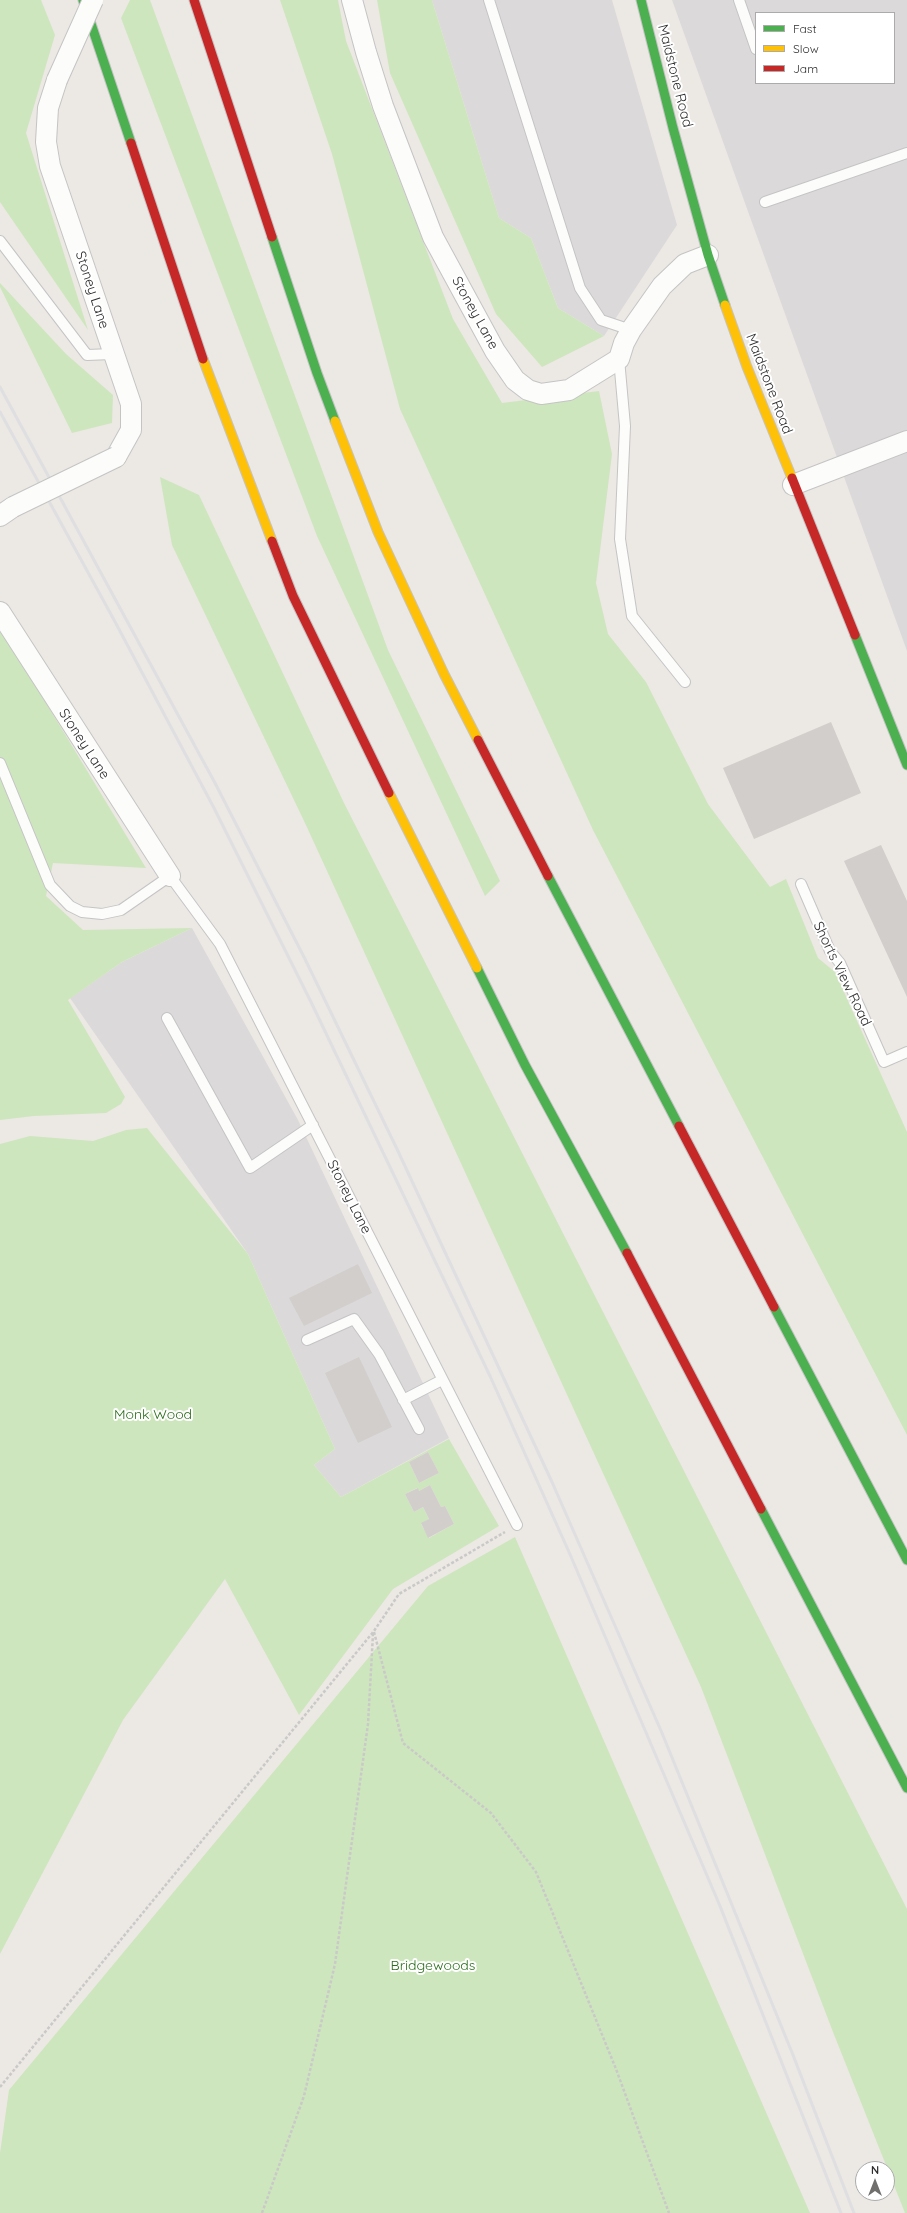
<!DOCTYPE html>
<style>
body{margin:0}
#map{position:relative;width:907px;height:2213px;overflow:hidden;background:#ece8e4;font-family:Quicksand,sans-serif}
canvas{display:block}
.legend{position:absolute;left:755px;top:12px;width:140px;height:72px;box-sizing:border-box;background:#fff;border:1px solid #ababab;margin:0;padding:5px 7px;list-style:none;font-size:12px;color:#2e2e2e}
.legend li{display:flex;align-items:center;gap:8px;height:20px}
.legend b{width:20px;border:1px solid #ababab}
.north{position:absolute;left:855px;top:2161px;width:40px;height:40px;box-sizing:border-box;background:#fff;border:1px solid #ababab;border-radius:50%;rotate:0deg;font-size:11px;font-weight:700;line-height:16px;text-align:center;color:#2e2e2e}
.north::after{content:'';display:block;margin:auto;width:14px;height:18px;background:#706f6e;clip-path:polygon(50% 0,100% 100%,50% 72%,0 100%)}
</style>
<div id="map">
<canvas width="907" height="2213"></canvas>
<ul class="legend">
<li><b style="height:5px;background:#4caf50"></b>Fast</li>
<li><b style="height:5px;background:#ffc107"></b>Slow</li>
<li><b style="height:5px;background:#c62828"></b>Jam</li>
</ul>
<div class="north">N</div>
</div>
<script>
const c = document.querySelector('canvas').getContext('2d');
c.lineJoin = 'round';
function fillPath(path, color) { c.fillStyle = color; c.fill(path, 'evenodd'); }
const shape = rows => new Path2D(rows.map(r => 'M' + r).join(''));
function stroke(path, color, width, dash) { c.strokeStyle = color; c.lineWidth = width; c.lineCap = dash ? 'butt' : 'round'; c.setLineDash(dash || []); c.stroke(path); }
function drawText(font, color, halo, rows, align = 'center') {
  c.font = font + ' Quicksand,sans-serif'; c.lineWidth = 4; c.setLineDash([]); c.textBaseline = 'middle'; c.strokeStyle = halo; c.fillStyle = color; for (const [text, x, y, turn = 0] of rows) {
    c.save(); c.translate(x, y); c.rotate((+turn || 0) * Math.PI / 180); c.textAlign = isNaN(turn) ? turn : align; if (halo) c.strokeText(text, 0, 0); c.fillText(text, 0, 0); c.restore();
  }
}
fillPath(shape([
 [432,0,612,0,677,225,604,336,558,308,531,238,499,218],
 [672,0,907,0,907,651,750,217],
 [756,13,894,13,894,83,756,83],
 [192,928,298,1120,449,1438,341,1497,314,1465,335,1449,248,1254,70,998,122,962]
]), '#dcd9db');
fillPath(shape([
 [0,0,41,0,55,35,26,133,88,330,0,202],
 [130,0,150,0,388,650,500,881,485,896,317,536,121,18],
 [280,0,338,0,346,41,453,319,502,403,599,391,612,454,596,583,608,634,646,682,708,804,770,887,786,879,818,958,835,972,907,1132,907,1435,593,830,400,409,332,154],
 [377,0,432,0,499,218,531,238,558,308,604,336,542,367,496,314,390,73],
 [0,283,66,354,113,395,112,423,72,433,0,287],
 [160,477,199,495,344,803,907,1909,907,2213,905,2213,833,2032,701,1687,305,823,172,545],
 [0,627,146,868,53,863,46,896,83,930,192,928,122,962,68,1000,125,1097,121,1104,106,1113,34,1116,0,1120],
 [147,1128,248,1254,335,1449,314,1465,341,1497,449,1439,499,1526,393,1589,299,1715,225,1579,123,1720,0,1954,0,1144,30,1136,93,1141,126,1130],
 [428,1452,439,1473,419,1483,409,1462],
 [430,1485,441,1507,445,1506,454,1524,429,1538,421,1524,429,1519,423,1507,414,1512,405,1494,417,1488,419,1491],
 [515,1537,810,2213,0,2213,0,2153,9,2090,428,1586]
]), '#cee6be');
fillPath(shape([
 [831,722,861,793,754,839,723,768],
 [881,845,907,901,907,997,844,861],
 [358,1264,372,1293,304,1326,289,1298],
 [359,1357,392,1427,358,1443,325,1373],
 [428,1452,439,1473,419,1483,409,1462],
 [430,1485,441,1507,445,1506,454,1524,428,1538,421,1523,429,1519,423,1507,414,1512,405,1494,418,1488,419,1491]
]), '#d1cecb');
const lane = shape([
 [489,0,580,288,601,320,631,330],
 [739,0,756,49],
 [765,202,907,153],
 [0,241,87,355,112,354],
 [619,359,625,426,620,539,632,616,685,682],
 [0,763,50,885,70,906,82,912,102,914,121,910,170,876,220,944,517,1525],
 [801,884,830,951,840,963,884,1062,907,1052],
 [167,1018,250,1168,313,1125],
 [307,1340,354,1319,379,1354,419,1429],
 [403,1400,442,1380]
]);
const street = shape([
 [352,0,366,52,383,106,433,237,495,351,515,380,528,390,541,394,569,390,619,359,624,343,631,330,662,286,685,264,708,255],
 [57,80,48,108,46,142,50,166,131,404,131,430,116,457],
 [793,485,907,441],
 [0,516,13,507],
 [0,612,170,876]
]);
const fast = shape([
 [83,0,131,143],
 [641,0,673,128,708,255,725,305],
 [272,237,317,373,335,421],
 [855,635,907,765],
 [548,876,679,1126],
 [477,968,525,1065,627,1253],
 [774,1307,907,1560],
 [761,1509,907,1788]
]);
const slow = shape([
 [725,305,747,367,792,478],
 [203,359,272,541],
 [335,421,378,532,444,674,478,740],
 [389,793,477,968]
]);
const jam = shape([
 [194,0,272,237],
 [131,143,203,359],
 [792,478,855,635],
 [272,541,293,596,389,793],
 [478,740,548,876],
 [679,1126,774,1307],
 [627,1253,761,1509]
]);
stroke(lane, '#c5c4c5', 12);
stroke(street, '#c5c4c5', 22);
stroke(fast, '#c5c4c5', 11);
stroke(slow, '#c5c4c5', 11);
stroke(jam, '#c5c4c5', 11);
stroke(shape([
 [374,1632,403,1743,491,1813,536,1872,616,2069,669,2213],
 [0,2087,374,1631,399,1594,505,1532],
 [262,2213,304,2096,335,1964,368,1724,373,1634]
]), '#c9c9c8', 2.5, [3, 2]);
stroke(lane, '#fcfcfb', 10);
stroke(street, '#fcfcfb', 20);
stroke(fast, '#4caf50', 9);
stroke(slow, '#ffc107', 9);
stroke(jam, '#c62828', 9);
stroke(shape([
 [0,387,215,783,305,959,397,1149,552,1482,662,1733,793,2055,854,2213],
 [0,412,113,618,214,808,311,1002,490,1376,569,1552,720,1906,841,2213]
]), '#dfdfe1', 3);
const streetBridge = shape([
 [57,80,93,0],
 [13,507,116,457]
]);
stroke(streetBridge, '#c5c4c5', 22, []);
stroke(streetBridge, '#fcfcfb', 20);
drawText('14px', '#2e2e2e', '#fff', [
 ["Maidstone Road",675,76,76],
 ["Stoney Lane",92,290,72],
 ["Stoney Lane",475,313,61],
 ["Maidstone Road",769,384,69],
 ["Stoney Lane",84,744,57],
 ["Shorts View Road",842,974,64],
 ["Stoney Lane",349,1197,63]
]);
drawText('14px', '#2c6e1b', '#fff', [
 ["Monk Wood",153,1415],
 ["Bridgewoods",433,1966]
]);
</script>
